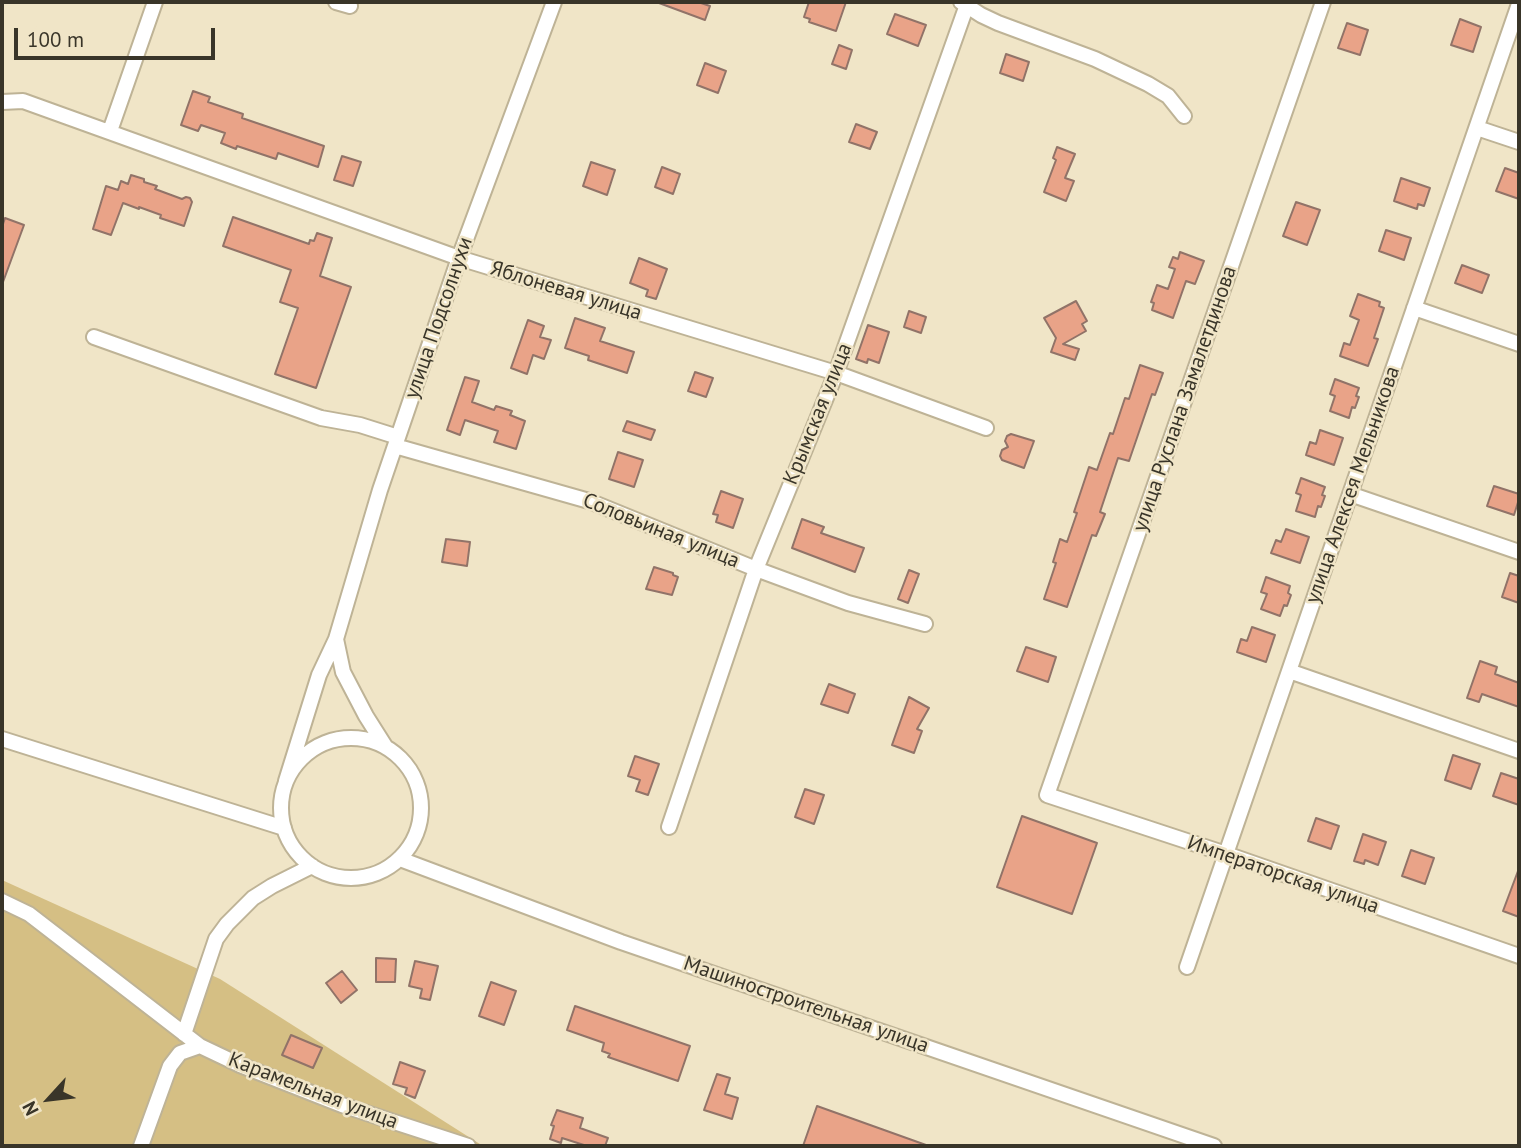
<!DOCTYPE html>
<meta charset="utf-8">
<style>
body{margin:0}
#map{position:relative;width:1521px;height:1148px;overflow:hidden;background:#f0e5c7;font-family:"PT Sans",sans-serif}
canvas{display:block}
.frame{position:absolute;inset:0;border:4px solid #393529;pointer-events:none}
.north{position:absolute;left:14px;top:1064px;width:70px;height:70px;-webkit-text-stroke:5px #f0e5c7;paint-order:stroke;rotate:243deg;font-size:19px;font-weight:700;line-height:28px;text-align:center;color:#393529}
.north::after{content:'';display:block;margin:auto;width:24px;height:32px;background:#393529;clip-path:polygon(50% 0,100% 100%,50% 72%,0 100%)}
.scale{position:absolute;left:14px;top:28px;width:201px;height:32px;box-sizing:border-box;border:4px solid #393529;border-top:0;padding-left:9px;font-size:21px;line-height:24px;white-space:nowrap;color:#393529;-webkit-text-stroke:5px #f0e5c7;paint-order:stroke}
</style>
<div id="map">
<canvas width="1521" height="1148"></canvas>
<div class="frame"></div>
<div class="north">N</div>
<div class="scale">100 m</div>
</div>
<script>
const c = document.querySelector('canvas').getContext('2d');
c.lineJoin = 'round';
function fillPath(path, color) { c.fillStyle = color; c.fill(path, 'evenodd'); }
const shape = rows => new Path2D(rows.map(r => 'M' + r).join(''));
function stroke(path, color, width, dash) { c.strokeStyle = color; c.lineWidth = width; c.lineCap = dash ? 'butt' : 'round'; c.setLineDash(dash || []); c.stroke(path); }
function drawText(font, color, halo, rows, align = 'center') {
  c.font = font + ' "PT Sans",sans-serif'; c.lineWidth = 5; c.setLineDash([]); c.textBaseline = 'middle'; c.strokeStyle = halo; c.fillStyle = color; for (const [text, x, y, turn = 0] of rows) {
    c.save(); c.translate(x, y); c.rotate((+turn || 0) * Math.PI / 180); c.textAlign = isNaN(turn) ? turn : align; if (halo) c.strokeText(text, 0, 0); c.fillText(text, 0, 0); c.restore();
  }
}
fillPath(shape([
 [2,880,220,979,483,1146,2,1146]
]), '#d5bf84');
const building = shape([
 [659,2,698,2,710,6,705,20,659,3,659,2],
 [809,2,846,2,836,31,809,22,810,19,804,17,809,2],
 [895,14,926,25,918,46,887,34,895,14],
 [1460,19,1481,27,1473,52,1451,45,1460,19],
 [1347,23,1368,30,1360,55,1338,48,1347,23],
 [839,45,852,50,846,69,832,64,839,45],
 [1006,54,1029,62,1023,81,1000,73,1006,54],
 [705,63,726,71,718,93,697,85,705,63],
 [193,91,210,97,208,102,243,114,242,118,324,146,318,167,278,153,276,159,237,146,236,149,221,143,225,133,201,125,198,131,181,125,193,91],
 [856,124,877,132,870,149,849,142,856,124],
 [1057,147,1075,154,1065,178,1074,181,1066,201,1044,192,1056,160,1053,158,1057,147],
 [342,156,361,162,353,186,334,180,342,156],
 [591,162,615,170,607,195,583,186,591,162],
 [662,167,680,174,673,194,655,187,662,167],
 [1505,168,1519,173,1519,199,1496,191,1505,168],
 [131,175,144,179,144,182,157,186,155,189,182,199,186,197,190,198,192,202,184,226,160,218,161,215,139,207,139,209,123,203,111,235,93,229,106,186,118,190,121,181,128,184,131,175],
 [1401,178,1430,188,1424,206,1418,204,1417,209,1394,201,1401,178],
 [1296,202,1320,210,1307,245,1283,236,1296,202],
 [233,217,309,244,310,240,314,241,317,233,332,238,320,276,351,287,316,388,275,374,298,308,280,302,291,270,223,246,233,217],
 [5,218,24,225,3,282,2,227,5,218],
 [1386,230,1411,238,1404,260,1379,251,1386,230],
 [1180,252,1204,261,1195,284,1186,281,1173,318,1152,310,1154,303,1151,302,1157,285,1168,289,1175,269,1169,267,1173,257,1178,259,1180,252],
 [639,258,667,269,656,299,646,296,648,290,630,283,639,258],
 [1462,265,1489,275,1482,293,1455,283,1462,265],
 [1358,294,1380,302,1379,306,1384,308,1374,338,1378,339,1368,366,1340,356,1344,343,1350,345,1359,320,1350,316,1358,294],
 [1076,301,1087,321,1082,324,1086,331,1063,344,1079,349,1075,360,1051,352,1056,338,1044,318,1076,301],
 [909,311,926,317,921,333,904,327,909,311],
 [575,318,605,328,600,341,634,352,627,373,588,360,589,356,565,348,575,318],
 [528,320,544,326,540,337,551,340,544,359,533,355,527,374,511,368,528,320],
 [868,325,889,332,879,363,868,359,867,363,856,359,868,325],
 [1140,365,1163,373,1155,395,1152,394,1129,461,1118,458,1100,512,1105,514,1096,536,1092,535,1067,607,1044,599,1056,563,1053,562,1060,539,1067,542,1077,513,1074,512,1089,467,1097,470,1110,433,1113,434,1125,398,1129,399,1140,365],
 [695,372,713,378,706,397,688,391,695,372],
 [465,377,479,381,472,402,494,410,496,406,512,411,510,415,525,421,516,449,494,442,498,431,465,420,460,435,447,430,465,377],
 [1335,379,1359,388,1356,396,1359,397,1355,408,1352,407,1349,418,1330,411,1335,396,1330,394,1335,379],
 [627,421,655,430,651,440,623,431,627,421],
 [1320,430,1343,438,1334,465,1306,455,1310,442,1316,444,1320,430],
 [1011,434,1034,441,1024,468,1002,460,1000,456,1002,450,1008,447,1005,441,1007,436,1011,434],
 [618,452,643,460,634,487,609,479,618,452],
 [1301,478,1325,487,1322,495,1325,496,1321,507,1318,506,1315,517,1296,511,1301,495,1296,493,1301,478],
 [1494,486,1519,494,1519,499,1514,515,1487,506,1494,486],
 [721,491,743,499,733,528,716,522,718,515,713,514,721,491],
 [802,519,824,527,821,533,864,548,855,572,792,548,802,519],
 [1286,529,1309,537,1300,563,1271,553,1276,540,1281,542,1286,529],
 [446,539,470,542,467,566,442,562,446,539],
 [654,567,673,573,673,575,678,577,672,595,646,589,654,567],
 [909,570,919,574,908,603,898,599,909,570],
 [1510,573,1519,576,1519,603,1502,597,1510,573],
 [1266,577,1290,586,1288,593,1291,595,1287,606,1284,605,1280,616,1261,609,1267,594,1261,592,1266,577],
 [1252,627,1275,635,1266,662,1237,652,1241,639,1247,641,1252,627],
 [1026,647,1056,657,1048,682,1017,671,1026,647],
 [1480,661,1497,667,1495,674,1519,683,1519,707,1482,694,1479,702,1467,698,1480,661],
 [829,684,855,694,848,713,821,704,829,684],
 [909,697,929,708,917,729,922,731,914,753,892,745,909,697],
 [1453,755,1480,764,1471,789,1445,780,1453,755],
 [635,756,659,764,648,795,636,791,640,780,628,776,635,756],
 [1501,773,1519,779,1519,805,1493,796,1501,773],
 [805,789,824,795,814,824,795,817,805,789],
 [1022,816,1097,843,1072,914,997,887,1022,816],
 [1316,818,1339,826,1331,849,1308,841,1316,818],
 [1363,834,1386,842,1378,865,1365,860,1364,864,1354,861,1363,834],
 [1411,850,1434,858,1425,884,1402,876,1411,850],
 [1518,871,1519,871,1519,917,1503,911,1518,871],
 [376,958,396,959,395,982,376,982,376,958],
 [415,961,438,966,430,1000,420,998,422,989,409,986,415,961],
 [342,971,357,990,341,1003,326,983,342,971],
 [491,982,516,991,504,1025,479,1016,491,982],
 [575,1006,690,1046,678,1081,608,1057,610,1054,602,1051,604,1043,567,1030,575,1006],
 [291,1035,322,1048,313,1068,282,1055,291,1035],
 [400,1062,425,1071,415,1098,405,1094,407,1088,393,1084,400,1062],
 [717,1074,730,1078,725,1094,738,1098,732,1119,704,1110,717,1074],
 [817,1106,926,1145,926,1146,803,1146,817,1106],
 [557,1110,583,1118,580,1128,608,1138,605,1146,587,1146,562,1138,561,1143,550,1139,554,1126,551,1125,557,1110]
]);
fillPath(building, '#e9a388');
stroke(building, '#917368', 2);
const minor = shape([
 [336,2,350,6],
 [961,2,981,15,998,23,1095,59,1148,84,1168,96,1184,116],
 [1323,2,1047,795,1226,854,1519,956],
 [2,102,23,101,459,258,836,373,986,428],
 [1477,128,1519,142],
 [110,131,155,2],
 [1414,308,1519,344],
 [94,337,321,418,360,425,398,437],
 [395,446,589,501,756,569,848,603,925,624],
 [1350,494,1519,552],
 [336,639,343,672,366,716,385,746],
 [1289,671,1519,751],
 '281 808a70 70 0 1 1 140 0a70 70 0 1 1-140 0Z',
 [2,739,284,828],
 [286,781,319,675,336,639,380,490,459,258,554,2],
 [669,827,756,569,836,373,968,2],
 [400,859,621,942,1214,1146],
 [2,901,29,914,200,1046,240,1065,342,1105,468,1146],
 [1187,967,1519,4],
 [184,1034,216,939,227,924,253,898,272,886,312,866],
 [141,1146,170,1066,180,1053,200,1046]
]);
stroke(minor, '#beb396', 18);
stroke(minor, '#fff', 14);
drawText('21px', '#393529', '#f0e5c7', [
 ["Яблоневая улица",566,291,17],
 ["улица Подсолнухи",439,318,-71],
 ["улица Руслана Замалетдинова",1185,399,-71],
 ["Крымская улица",818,414,-68],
 ["улица Алексея Мельникова",1353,485,-71],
 ["Соловьиная улица",661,531,22],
 ["Императорская улица",1283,875,19],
 ["Машиностроительная улица",806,1005,19],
 ["Карамельная улица",313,1091,21]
]);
</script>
